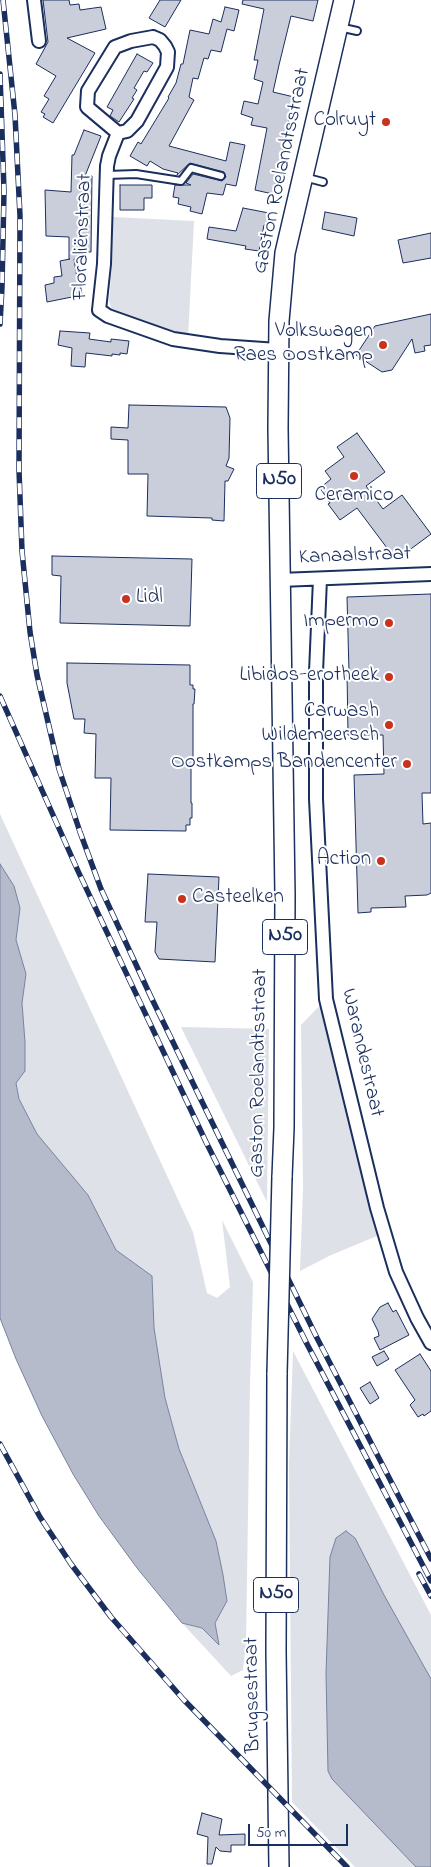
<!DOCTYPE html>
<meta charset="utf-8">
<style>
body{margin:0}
#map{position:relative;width:431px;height:1867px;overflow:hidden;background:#fff;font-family:"Indie Flower",sans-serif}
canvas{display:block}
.scale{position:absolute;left:248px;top:1824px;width:100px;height:22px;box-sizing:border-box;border:2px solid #1b2f5e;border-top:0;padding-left:6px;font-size:15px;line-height:18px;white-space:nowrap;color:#1b2f5e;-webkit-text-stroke:4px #fff;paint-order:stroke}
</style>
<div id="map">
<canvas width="431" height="1867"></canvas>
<div class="scale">50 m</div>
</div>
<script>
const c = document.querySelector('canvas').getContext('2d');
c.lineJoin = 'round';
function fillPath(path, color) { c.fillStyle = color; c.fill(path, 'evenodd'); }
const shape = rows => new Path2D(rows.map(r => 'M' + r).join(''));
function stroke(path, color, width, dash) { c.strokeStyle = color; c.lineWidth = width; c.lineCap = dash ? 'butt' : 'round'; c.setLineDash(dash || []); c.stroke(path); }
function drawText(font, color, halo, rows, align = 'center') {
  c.font = font + ' "Indie Flower",sans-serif'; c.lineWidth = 4; c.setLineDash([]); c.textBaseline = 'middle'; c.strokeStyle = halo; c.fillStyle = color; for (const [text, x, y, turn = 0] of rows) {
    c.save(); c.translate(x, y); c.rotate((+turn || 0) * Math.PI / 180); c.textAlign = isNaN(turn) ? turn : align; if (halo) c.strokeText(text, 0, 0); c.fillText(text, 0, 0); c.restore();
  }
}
fillPath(shape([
 [113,217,194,221,188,338,136,320,113,310,111,307,109,301,112,264],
 [0,814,193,1232,207,1293,217,1298,230,1287,222,1220,253,1282,250,1385,246,1643,243,1670,231,1676,182,1623,202,1628,218,1644,215,1623,227,1601,216,1541,179,1449,165,1398,154,1328,152,1276,116,1250,88,1195,36,1134,19,1099,16,1083,25,1042,22,1003,26,974,16,940,20,908,14,886,0,864],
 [326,999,384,1233,329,1256,300,1271,303,1189,301,1025],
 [181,1027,269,1029,267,1202,235,1137],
 [293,1351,431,1615,431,1867,355,1867,292,1802,289,1464]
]), '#dee1e7');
const water = shape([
 [0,864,14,886,20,908,16,940,26,974,22,1003,25,1042,25,1071,16,1083,19,1099,37,1134,88,1195,116,1250,152,1276,154,1328,165,1398,179,1449,216,1541,223,1575,227,1601,215,1623,219,1645,202,1628,182,1623,137,1568,99,1516,73,1474,42,1416,16,1359,0,1318,0,864],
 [346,1531,355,1538,384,1595,431,1679,431,1867,416,1867,332,1779,328,1771,326,1673,330,1557,336,1538,346,1531]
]);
fillPath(water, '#b5bbca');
stroke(water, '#77839f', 1);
const building = shape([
 [43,0,69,0,70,5,79,4,80,10,101,7,106,29,67,38,95,53,53,123,43,117,45,114,41,112,49,99,44,96,56,76,36,64,48,42,43,0],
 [160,0,181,0,165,27,149,18,160,0],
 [243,0,318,0,313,21,291,16,279,65,273,92,294,97,273,194,255,190,267,128,251,125,253,118,241,114,244,101,258,104,263,82,254,79,258,60,254,60,264,9,242,4,243,0],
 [225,7,239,10,234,31,227,29,221,52,211,50,208,59,204,58,198,79,193,78,189,97,194,100,169,146,226,161,230,142,245,145,236,186,226,184,223,195,207,193,202,214,190,211,191,207,178,204,179,198,173,197,175,185,191,185,186,183,193,174,222,181,226,177,224,172,190,163,177,175,178,173,163,169,150,161,147,166,130,156,138,142,141,144,169,98,168,97,176,83,181,64,183,64,190,30,209,34,213,19,221,22,225,7],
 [137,54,153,63,147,72,144,71,134,88,137,90,132,98,134,99,119,122,110,116,113,110,107,107,137,54],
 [84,130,101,136,85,176,92,176,91,252,85,252,85,258,74,259,78,284,80,283,82,295,47,302,45,285,54,283,54,277,62,276,60,261,70,259,69,259,69,237,46,236,45,190,71,192,72,155,74,155,84,130],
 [120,185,152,185,152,198,144,198,144,210,120,210,120,185],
 [243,208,269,213,266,225,264,225,259,251,245,249,246,246,207,239,209,227,236,231,243,208],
 [325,212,357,218,354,236,322,229,325,212],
 [431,233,431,258,403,263,398,240,431,233],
 [431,314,431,345,424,346,425,351,415,353,412,339,392,370,382,372,356,355,375,326,431,314],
 [60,331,90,333,89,339,111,342,111,339,129,341,127,354,120,353,120,355,112,354,112,356,86,353,85,367,71,366,72,348,58,345,60,331],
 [129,405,226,407,230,418,229,458,226,466,234,469,228,481,225,481,224,521,212,520,212,518,147,516,148,474,128,474,128,440,111,439,111,427,128,428,129,405],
 [357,433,385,472,366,486,383,509,402,495,431,534,396,560,357,508,340,520,328,504,330,503,320,488,331,479,325,471,344,457,337,447,357,433],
 [52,556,192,559,190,626,60,623,61,576,52,575,52,556],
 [431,594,431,793,422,793,423,824,431,823,431,893,427,895,405,896,406,907,371,908,371,912,358,913,354,775,384,774,383,735,348,735,347,672,349,672,347,597,431,594],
 [67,663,190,665,190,685,193,685,193,689,195,689,194,704,193,704,193,765,191,765,191,803,192,803,192,818,190,818,190,825,186,825,186,831,110,830,111,778,95,778,96,734,84,733,85,719,74,719,67,683,67,663],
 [148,874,219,877,215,962,159,959,155,952,157,922,145,922,148,874],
 [388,1303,393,1312,396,1310,409,1335,380,1350,374,1338,379,1336,378,1331,372,1319,380,1307,388,1303],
 [384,1351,389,1359,377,1366,372,1357,384,1351],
 [420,1354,431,1371,431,1411,424,1416,423,1414,418,1417,410,1405,415,1400,395,1370,420,1354],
 [370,1382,379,1398,370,1404,360,1388,370,1382],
 [202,1813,222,1819,219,1835,245,1834,245,1845,231,1845,231,1852,220,1851,216,1847,212,1864,207,1864,208,1837,197,1834,202,1813]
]);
fillPath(building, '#caceda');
stroke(building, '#1b2f5e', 1);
const lane = shape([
 [339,27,357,31],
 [107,175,136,174,181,181,191,168,221,176],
 [304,177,323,182]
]);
const street = shape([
 [34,0,39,41],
 [153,37,160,40,165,46,168,52,167,67,137,121,127,131,118,133,87,107,88,91,115,47,131,41,153,37],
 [118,133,109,156,107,166,104,264,99,310,108,316,173,339,220,346,278,350],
 [320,579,316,672,316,799,326,999,377,1208,396,1272,417,1318,431,1343],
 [280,580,431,574]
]);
const primary = shape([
 [282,1177,284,1128,285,895,278,428,279,321,285,253,344,0],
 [277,1373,276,1651,279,1867]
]);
stroke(lane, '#1b2f5e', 10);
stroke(street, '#1b2f5e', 16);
stroke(primary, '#1b2f5e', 22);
stroke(lane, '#fff', 6);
stroke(street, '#fff', 12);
stroke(primary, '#fff', 19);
const rail = shape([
 [3,0,15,115,20,216,19,470,22,551,30,632,37,675,59,769,80,832,101,889,151,997,317,1338,431,1559],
 [0,74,4,191,2,287,0,324],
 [0,696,78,871,206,1142,307,1344,431,1581],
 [0,1444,40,1517,71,1564,111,1617,183,1699,347,1867],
 [419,1574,431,1596]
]);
stroke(rail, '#1b2f5e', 5.5);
stroke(rail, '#fff', 4, [11]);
const primaryBridge = shape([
 [277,1373,282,1177]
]);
stroke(primaryBridge, '#1b2f5e', 22, []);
stroke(primaryBridge, '#fff', 19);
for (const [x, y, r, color] of [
 [386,122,5,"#c8321e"],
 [383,345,5,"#c8321e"],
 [354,476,5,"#c8321e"],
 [126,599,5,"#c8321e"],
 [389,623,5,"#c8321e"],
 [389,677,5,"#c8321e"],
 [389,725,5,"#c8321e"],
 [407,764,5,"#c8321e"],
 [381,861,5,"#c8321e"],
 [182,899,5,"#c8321e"]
]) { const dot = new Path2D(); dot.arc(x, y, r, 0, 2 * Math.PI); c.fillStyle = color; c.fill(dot); stroke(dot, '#fff', 2); }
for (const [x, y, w] of [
 [279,481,45],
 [285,937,45],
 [276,1595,45]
]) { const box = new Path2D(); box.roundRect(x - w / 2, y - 17.5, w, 35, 4); c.fillStyle = '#fff'; c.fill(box); stroke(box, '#1b2f5e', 1); }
drawText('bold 20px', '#1b2f5e', null, [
 ["N50",279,481],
 ["N50",285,937],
 ["N50",276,1595]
]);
drawText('21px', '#1b2f5e', '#fff', [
 ["Colruyt",376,122],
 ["Volkswagen",373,333],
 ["Raes Oostkamp",373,357],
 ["Ceramico",354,497,"center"],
 ["Lidl",136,599,"left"],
 ["Impermo",379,623],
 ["Libidos-erotheek",379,677],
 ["Carwash",379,713],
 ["Wildemeersch",379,737],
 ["Oostkamps Bandencenter",397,764],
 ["Action",371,861],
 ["Casteelken",192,899,"left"]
], 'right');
drawText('21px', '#1b2f5e', '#fff', [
 ["Gaston Roelandtsstraat",283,171,-78],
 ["Floraliënstraat",84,237,-88],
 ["Kanaalstraat",355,557,-2],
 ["Warandestraat",361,1053,77],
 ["Gaston Roelandtsstraat",260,1073,-89],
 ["Brugsestraat",254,1695,-91]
]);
</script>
